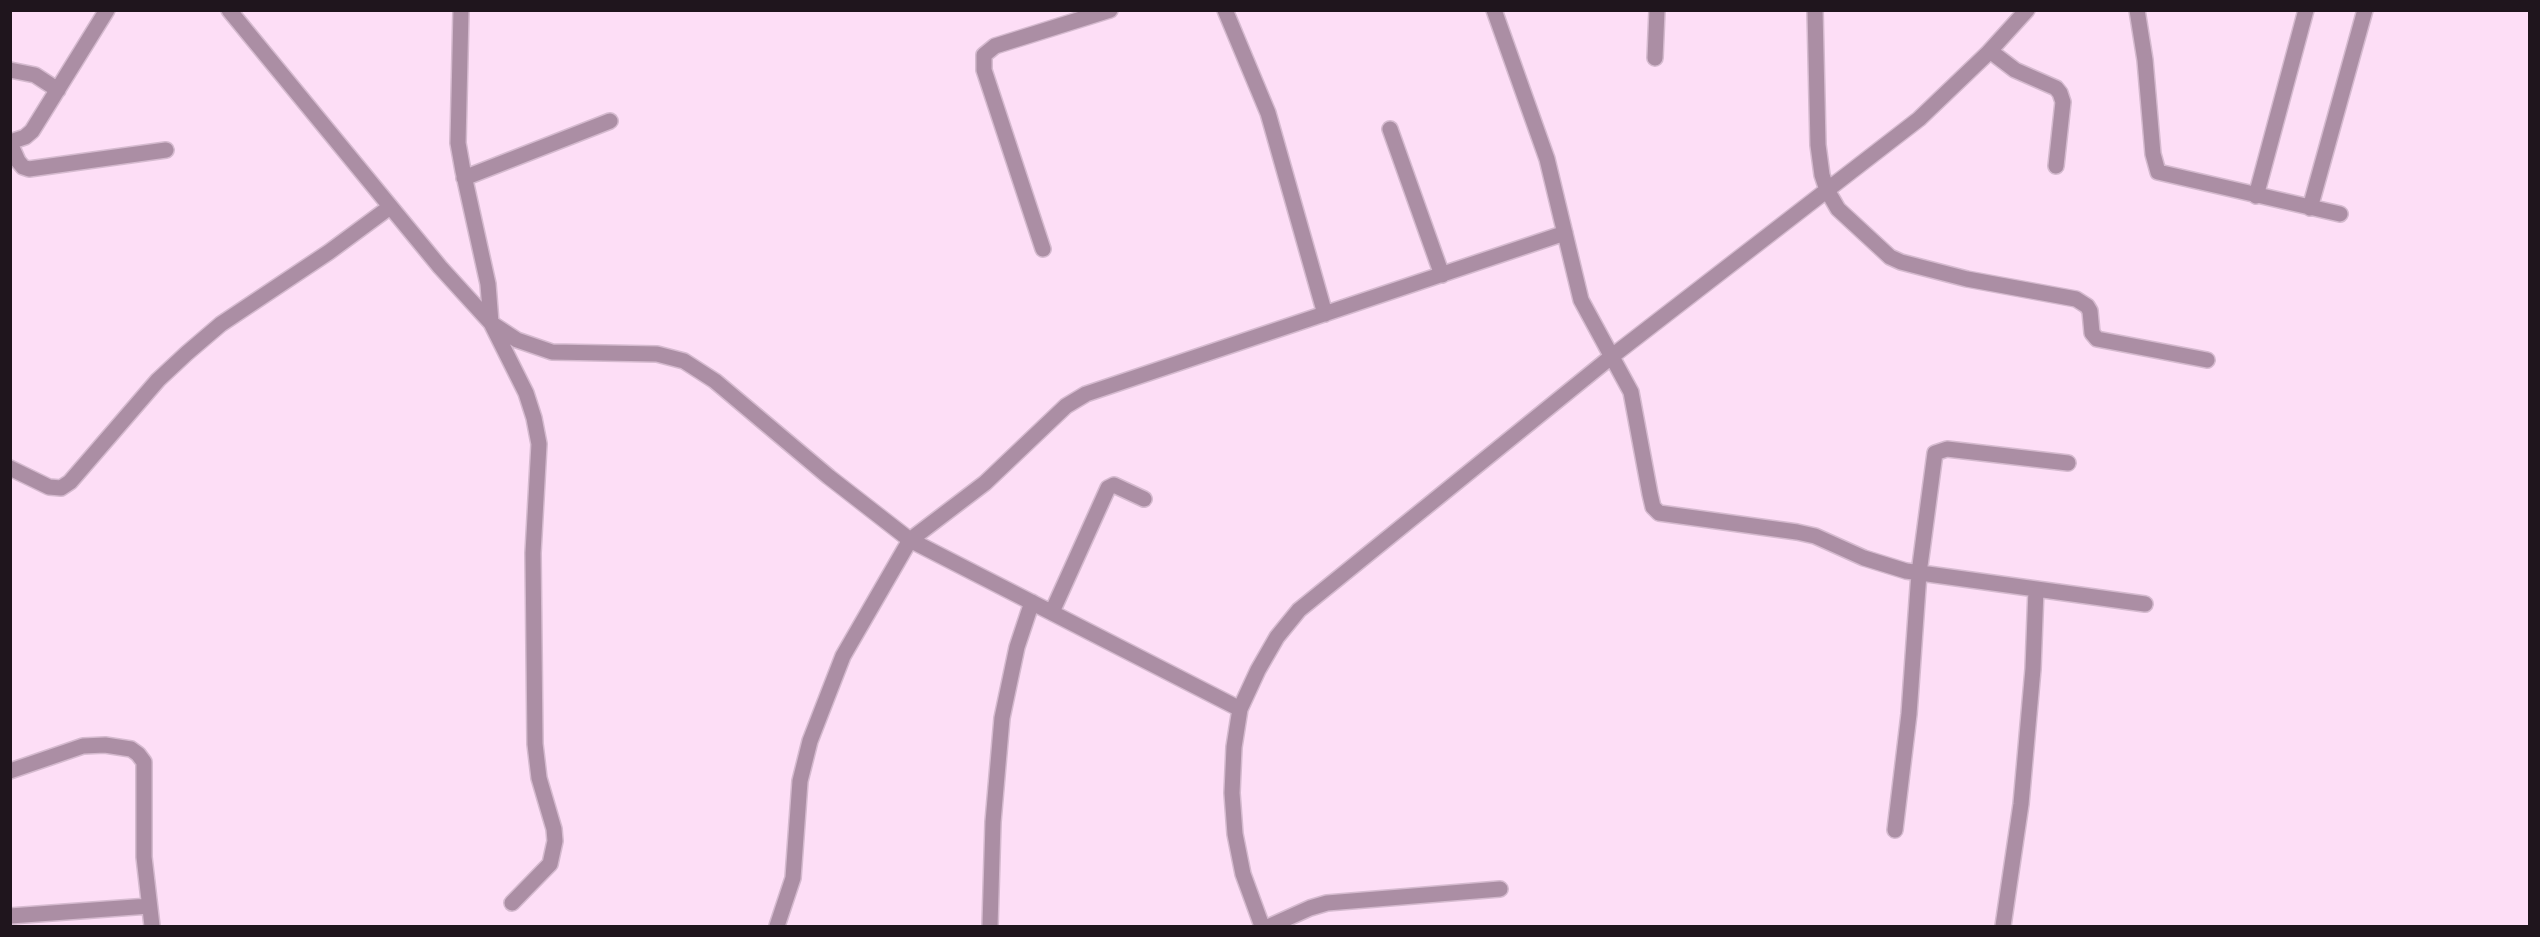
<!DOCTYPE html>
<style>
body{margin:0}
#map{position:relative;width:2540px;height:937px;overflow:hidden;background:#fddef6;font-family:Manrope,sans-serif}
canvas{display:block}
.frame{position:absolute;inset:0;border:12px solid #1f151d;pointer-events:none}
</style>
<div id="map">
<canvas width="2540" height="937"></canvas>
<div class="frame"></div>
</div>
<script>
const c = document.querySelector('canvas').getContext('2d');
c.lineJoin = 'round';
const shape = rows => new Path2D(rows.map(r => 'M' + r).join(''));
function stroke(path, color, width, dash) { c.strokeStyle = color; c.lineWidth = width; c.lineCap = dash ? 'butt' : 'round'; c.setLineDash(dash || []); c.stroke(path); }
const minor = shape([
 [229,10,440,267,491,323,517,340,552,352,657,354,684,361,715,381,829,477,910,540,1240,709],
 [461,10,458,143,463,171,488,284,491,323,526,393,534,418,539,444,533,553,535,744,539,778,554,829,555,841,550,864,512,903],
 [1225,10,1268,113,1325,314],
 [1494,10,1547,159,1581,300,1631,392,1650,494,1653,507,1659,513,1797,532,1815,536,1864,558,1906,571,2145,604],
 [1815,10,1818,145,1822,175,1827,190,1838,209,1890,257,1901,262,1967,279,2076,299,2087,306,2090,311,2092,333,2097,339,2207,360],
 [2137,10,2145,60,2153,154,2158,172,2340,214],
 [1990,51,2015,70,2056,88,2060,93,2063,102,2056,166],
 [1655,58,1657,10],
 [10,70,35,75,58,90],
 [1390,129,1442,275],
 [10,142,25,137,32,131,107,10],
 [10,143,18,161,23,167,29,169,166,150],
 [464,178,610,121],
 [2256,196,2306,10],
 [2310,208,2365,10],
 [1043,249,984,70,984,55,995,46,1110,10],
 [10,468,49,487,61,488,70,482,158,380,187,353,221,324,329,252,390,207],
 [1052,612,1108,488,1114,485,1144,499],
 [10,771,83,746,105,745,131,749,138,754,144,762,144,857,152,926],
 [1895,830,1909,714,1919,573,1935,453,1947,449,2068,463],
 [10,916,149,906],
 [777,926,793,878,800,781,810,741,843,656,910,540,985,483,1066,406,1086,394,1565,233],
 [990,926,993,822,1002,718,1017,647,1032,602],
 [1262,926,1243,874,1235,834,1232,793,1234,747,1240,709,1258,670,1277,637,1299,610,1611,357,1919,119,1987,54,2027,10],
 [1270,926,1310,908,1327,903,1500,889],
 [2003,926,2021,804,2033,669,2036,589]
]);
stroke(minor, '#d5bacf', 18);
stroke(minor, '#ab8ea4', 15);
</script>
